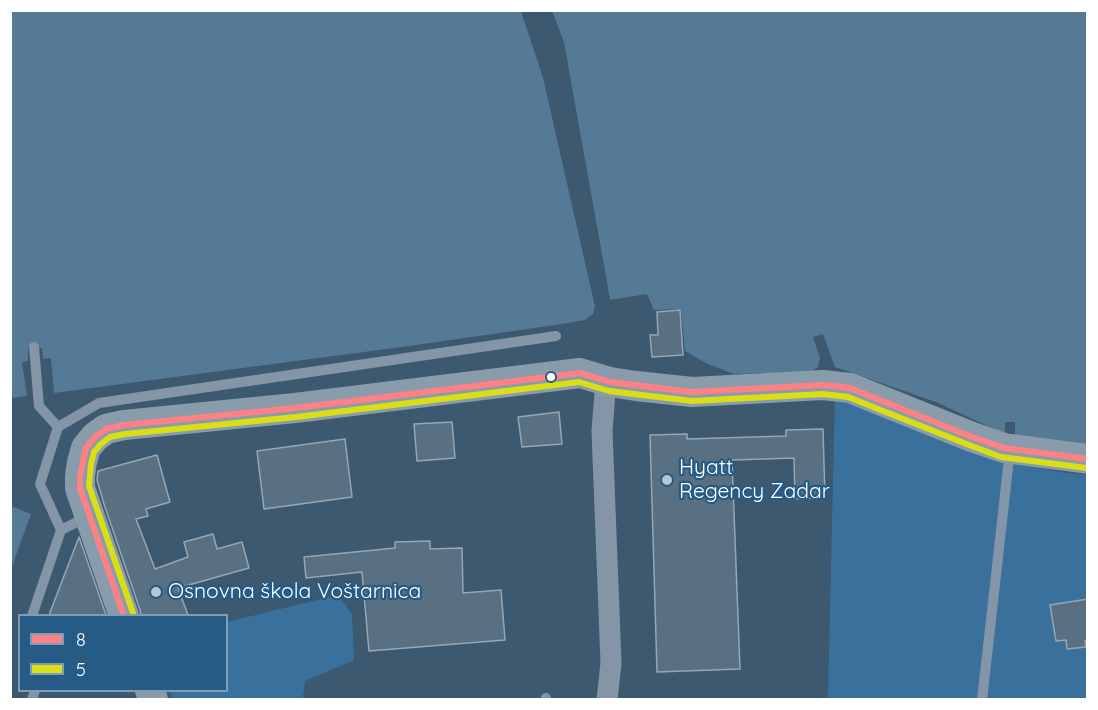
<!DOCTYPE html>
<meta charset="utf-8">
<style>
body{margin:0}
#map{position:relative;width:1098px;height:710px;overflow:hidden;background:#3c5970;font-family:Quicksand,sans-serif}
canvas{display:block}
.frame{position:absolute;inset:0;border:12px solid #fff;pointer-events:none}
.legend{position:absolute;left:18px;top:614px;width:210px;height:78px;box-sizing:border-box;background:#265b86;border:2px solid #7d9db6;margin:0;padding:8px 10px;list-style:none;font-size:18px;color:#fff}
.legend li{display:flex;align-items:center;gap:12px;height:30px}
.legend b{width:30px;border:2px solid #7d9db6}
</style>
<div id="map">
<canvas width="1098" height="710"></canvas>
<div class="frame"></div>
<ul class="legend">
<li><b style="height:8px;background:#ff8085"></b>8</li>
<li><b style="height:8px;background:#dade15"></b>5</li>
</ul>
</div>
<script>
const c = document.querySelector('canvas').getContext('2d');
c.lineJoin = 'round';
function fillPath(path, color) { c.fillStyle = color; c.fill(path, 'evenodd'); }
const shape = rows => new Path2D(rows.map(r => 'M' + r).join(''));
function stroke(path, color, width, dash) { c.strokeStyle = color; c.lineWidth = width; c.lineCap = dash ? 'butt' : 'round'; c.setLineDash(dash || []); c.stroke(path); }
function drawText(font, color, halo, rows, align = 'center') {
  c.font = font + ' Quicksand,sans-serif'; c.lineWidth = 4.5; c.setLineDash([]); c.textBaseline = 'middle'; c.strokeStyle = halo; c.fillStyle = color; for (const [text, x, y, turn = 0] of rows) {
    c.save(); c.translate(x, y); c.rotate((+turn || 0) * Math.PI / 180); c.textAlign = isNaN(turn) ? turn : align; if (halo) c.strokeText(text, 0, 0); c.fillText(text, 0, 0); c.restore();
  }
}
fillPath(shape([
 [835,394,1005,459,1059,472,1087,475,1087,699,828,700],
 [338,595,352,614,354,660,305,681,303,697,305,699,173,699,170,691,226,690,227,622]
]), '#3a719c');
fillPath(shape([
 [10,11,521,11,543,77,595,306,593,314,585,320,555,325,409,346,54,393,51,358,43,359,42,348,28,348,28,361,22,362,27,396,11,398],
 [552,11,1087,11,1087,447,1015,435,1015,422,1005,422,1005,434,936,402,835,367,823,334,813,337,820,358,818,367,810,372,734,374,708,364,685,351,681,309,654,310,647,294,610,300,564,43],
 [11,506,31,514,11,569,10,506]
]), '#557a96');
fillPath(shape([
 [524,10,546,76,598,305,595,306,543,77,521,11],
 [549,10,552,11,564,43,610,300,607,301,561,43]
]), '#3c5970');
const building = shape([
 [680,310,683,355,652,357,650,335,658,335,657,312,680,310],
 [559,412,562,444,522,447,518,417,559,412],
 [452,422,455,458,417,461,414,424,452,422],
 [823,429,825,498,795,499,794,458,732,460,740,669,657,672,650,435,687,434,687,439,786,436,786,430,823,429],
 [345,439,352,497,264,509,257,451,345,439],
 [157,455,170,502,146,509,148,516,136,519,155,569,188,557,184,542,213,534,217,549,242,542,249,568,178,588,188,615,141,615,140,610,104,504,97,480,98,471,157,455],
 [79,537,106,615,49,615,79,537],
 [430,541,430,549,462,548,463,593,501,590,505,640,369,651,362,572,306,578,304,557,395,548,395,542,430,541],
 [1088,599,1088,640,1085,641,1086,647,1067,649,1066,640,1056,641,1050,605,1088,599]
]);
fillPath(building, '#597082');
stroke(building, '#96a7b4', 1.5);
stroke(shape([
 [34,347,39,406,58,427],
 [61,530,87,517],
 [32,616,61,530,40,484,58,427,99,403,556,336],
 [546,698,546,700],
 [32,700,35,690],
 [982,700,1010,450]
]), '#8395a6', 10);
stroke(shape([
 [606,380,602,431,611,663,607,700]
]), '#8395a6', 21);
stroke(shape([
 [124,616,80,488,80,476,82,462,86,448,95,437,106,429,124,425,295,408,580,373,610,382,636,386,692,392,823,385,850,388,972,437,1004,448,1088,459],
 [150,690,153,700]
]), '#899cab', 30);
stroke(shape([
 [124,616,80,488,80,476,86,448,95,437,106,429,124,425,295,408,580,373,610,382,692,392,823,385,850,388,972,437,1004,448,1088,459]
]), '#ff8085', 6);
stroke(shape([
 [133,613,89,486,91,464,94,452,101,444,110,437,125,434,296,417,579,382,609,391,692,401,823,394,848,397,969,445,1001,457,1087,468]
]), '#dade15', 6);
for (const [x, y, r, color] of [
 [551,377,5,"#fff"],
 [667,480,6,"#bbc5cd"],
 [156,592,6,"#bbc5cd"]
]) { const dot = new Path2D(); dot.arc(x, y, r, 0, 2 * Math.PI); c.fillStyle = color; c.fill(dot); stroke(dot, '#265b86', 2); }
drawText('21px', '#fff', '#265b86', [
 ["Hyatt",679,468],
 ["Regency Zadar",679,492],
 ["Osnovna škola Voštarnica",168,592]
], 'left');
</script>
